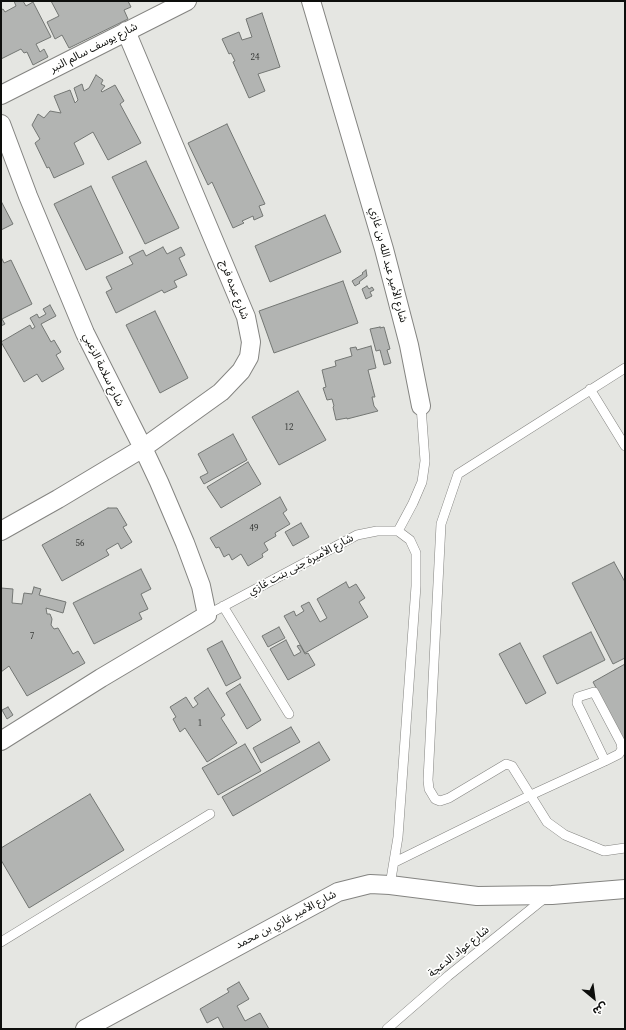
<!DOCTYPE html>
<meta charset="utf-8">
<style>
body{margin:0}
#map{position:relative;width:626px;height:1030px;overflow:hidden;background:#e5e6e2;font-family:"Source Serif 4","Noto Sans Arabic",serif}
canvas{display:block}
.frame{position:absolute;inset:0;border:2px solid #0d0e0c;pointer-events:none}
.north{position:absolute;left:574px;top:978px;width:40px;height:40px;-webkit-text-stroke:3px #fffffe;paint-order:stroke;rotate:151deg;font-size:11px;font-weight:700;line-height:16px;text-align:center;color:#0d0e0c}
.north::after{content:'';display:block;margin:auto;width:14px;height:18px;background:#0d0e0c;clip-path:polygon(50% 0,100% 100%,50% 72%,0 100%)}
</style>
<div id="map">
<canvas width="626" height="1030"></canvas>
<div class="frame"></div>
<div class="north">ش</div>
</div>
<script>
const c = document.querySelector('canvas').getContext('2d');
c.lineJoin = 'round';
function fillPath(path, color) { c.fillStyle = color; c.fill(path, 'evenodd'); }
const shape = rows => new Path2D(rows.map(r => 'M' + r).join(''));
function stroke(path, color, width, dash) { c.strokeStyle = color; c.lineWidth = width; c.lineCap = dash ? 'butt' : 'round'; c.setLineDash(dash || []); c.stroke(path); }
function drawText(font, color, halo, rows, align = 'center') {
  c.font = font + ' "Source Serif 4","Noto Sans Arabic",serif'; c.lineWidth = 3.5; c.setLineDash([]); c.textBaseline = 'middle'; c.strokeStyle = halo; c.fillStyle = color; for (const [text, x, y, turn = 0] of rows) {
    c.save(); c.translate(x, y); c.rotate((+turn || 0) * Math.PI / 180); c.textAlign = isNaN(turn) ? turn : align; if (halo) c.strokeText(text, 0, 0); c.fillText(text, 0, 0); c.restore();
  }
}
const building = shape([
 [14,1,23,1,26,6,33,2,51,37,36,44,40,52,44,49,48,57,33,65,27,52,24,53,21,49,1,59,1,10,3,9,5,12,16,6,14,1],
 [51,1,128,1,131,7,124,10,128,19,69,48,62,35,55,39,47,22,59,16,51,1],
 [262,13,280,67,258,74,265,91,249,98,233,62,235,61,231,53,229,54,222,39,239,32,242,40,252,37,246,19,262,13],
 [96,75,103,80,101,84,105,86,101,91,102,92,115,85,124,101,120,104,141,143,108,160,93,132,74,143,84,164,54,178,49,167,47,168,35,143,40,139,32,125,38,114,44,118,50,111,61,113,54,96,70,90,75,103,78,100,74,88,82,84,84,91,89,88,96,75],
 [227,124,265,204,259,206,263,216,254,220,253,216,242,221,244,223,233,228,212,182,208,185,188,143,227,124],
 [146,161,179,228,145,244,112,177,146,161],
 [91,186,123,253,86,270,54,204,91,186],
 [1,201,13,224,1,230,1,201],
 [325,215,341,252,270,282,255,246,325,215],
 [163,247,167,254,181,247,185,255,179,258,187,275,174,281,177,287,164,293,162,290,116,313,106,292,112,289,106,277,133,264,129,257,143,250,146,256,163,247],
 [1,257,4,263,11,260,32,304,2,319,5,324,1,326,1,257],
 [366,270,367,276,359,282,360,283,355,286,352,281,363,274,362,273,366,270],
 [343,281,358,323,274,353,259,311,343,281],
 [367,286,369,289,372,287,374,290,370,292,372,296,366,299,362,289,367,286],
 [50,305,56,316,41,324,51,342,54,340,61,352,56,355,64,369,42,382,37,374,24,382,1,342,30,325,32,329,35,327,30,318,37,314,39,318,46,314,43,309,50,305],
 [155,311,188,378,160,393,126,325,155,311],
 [380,327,380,328,384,327,390,349,387,350,391,363,384,365,380,350,376,351,370,329,380,327],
 [371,346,376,368,368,370,375,397,372,397,374,406,378,411,347,419,347,418,336,420,333,407,334,406,332,399,327,400,323,388,326,387,322,370,336,366,335,361,352,356,350,348,356,347,357,350,371,346],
 [298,391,326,440,279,465,252,417,298,391],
 [233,434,247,460,204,484,200,477,208,473,198,454,233,434],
 [248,462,261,484,221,508,207,487,248,462],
 [280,497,287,510,283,513,290,524,275,533,276,536,264,543,268,550,262,554,263,557,248,566,241,554,232,560,229,554,224,557,219,547,216,548,210,538,280,497],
 [108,508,117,508,127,525,123,527,132,542,121,549,118,543,106,550,109,555,62,581,42,545,108,508],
 [301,523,309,537,293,546,285,532,301,523],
 [614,562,625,582,625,658,613,664,572,583,614,562],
 [141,569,151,589,141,594,148,609,139,613,142,619,94,644,73,603,141,569],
 [346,582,349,588,356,584,365,598,359,602,368,617,305,653,284,616,294,611,296,616,304,611,301,606,309,602,320,622,327,618,317,599,346,582],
 [34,587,41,589,39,595,66,602,63,613,46,608,47,614,50,614,52,619,51,625,54,629,58,628,73,654,78,651,85,663,27,696,9,666,1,672,1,588,13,589,12,603,22,604,24,593,32,594,34,587],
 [279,627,285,638,268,647,262,636,279,627],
 [591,632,605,660,557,684,543,656,591,632],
 [286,640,294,656,301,652,297,646,300,645,305,654,308,653,315,665,288,680,270,649,286,640],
 [222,641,241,678,226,686,207,649,222,641],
 [520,643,546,693,526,704,499,654,520,643],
 [625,664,625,743,593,682,625,664],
 [240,684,261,720,247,729,226,693,240,684],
 [208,688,225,715,221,718,237,743,207,762,185,728,180,732,173,719,176,717,170,707,186,697,193,708,198,704,194,698,208,688],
 [8,707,13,715,7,719,2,710,8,707],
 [291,727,300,742,261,763,253,748,291,727],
 [319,742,330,760,233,816,222,797,319,742],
 [245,744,261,771,218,795,202,768,245,744],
 [90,794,124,850,29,908,1,860,1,848,90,794],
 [239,982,249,999,237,1006,245,1021,260,1013,269,1029,224,1029,218,1017,207,1023,200,1009,229,992,227,989,239,982]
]);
fillPath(building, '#b2b4b2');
stroke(building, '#737673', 1);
const lane = shape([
 [625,368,458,474,441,524,428,780,429,789,435,799,440,801,449,798,506,764,512,766,547,822,565,835,604,851,625,848],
 [590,389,625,446],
 [398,531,413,503,422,482,425,461,421,406],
 [223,606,289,714],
 [207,615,357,535,377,531,398,531,410,540,416,553,416,586,398,837,390,885],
 [395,862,531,795,605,761,619,754,622,749,621,743,594,692,578,697,577,703,605,761],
 [1,942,210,814],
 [387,1029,448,976,546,897]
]);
const street = shape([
 [311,1,384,249,409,345,421,406],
 [1,95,187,1],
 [1,124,28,196,85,333,143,448,159,482,185,543,201,586,207,615,101,678,1,741],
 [1,531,58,499,143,448,221,392,241,371,249,357,251,342,246,317,126,31],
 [85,1029,338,892,370,884,390,885,477,896,552,895,625,889]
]);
stroke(lane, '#848481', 10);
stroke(street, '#848481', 20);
stroke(lane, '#fff', 9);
stroke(street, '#fff', 18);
drawText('9px', '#363836', null, [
 ["24",255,58],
 ["12",289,428],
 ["49",254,529],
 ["56",80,544],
 ["7",32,637],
 ["1",200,724]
]);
drawText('11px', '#0d0e0c', '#fffffe', [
 ["شارع يوسف سالم النبر",94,48,-27],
 ["شارع الأمير عبد الله بن غازي",388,265,75],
 ["شارع عبده فرج",234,290,69],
 ["شارع سلامة الزعبي",103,370,64],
 ["شارع الأميرة جنى بنت غازي",301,565,-28],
 ["شارع الأمير غازي بن محمد",286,920,-28],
 ["شارع عواد الدعجة",459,952,-39]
]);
</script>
